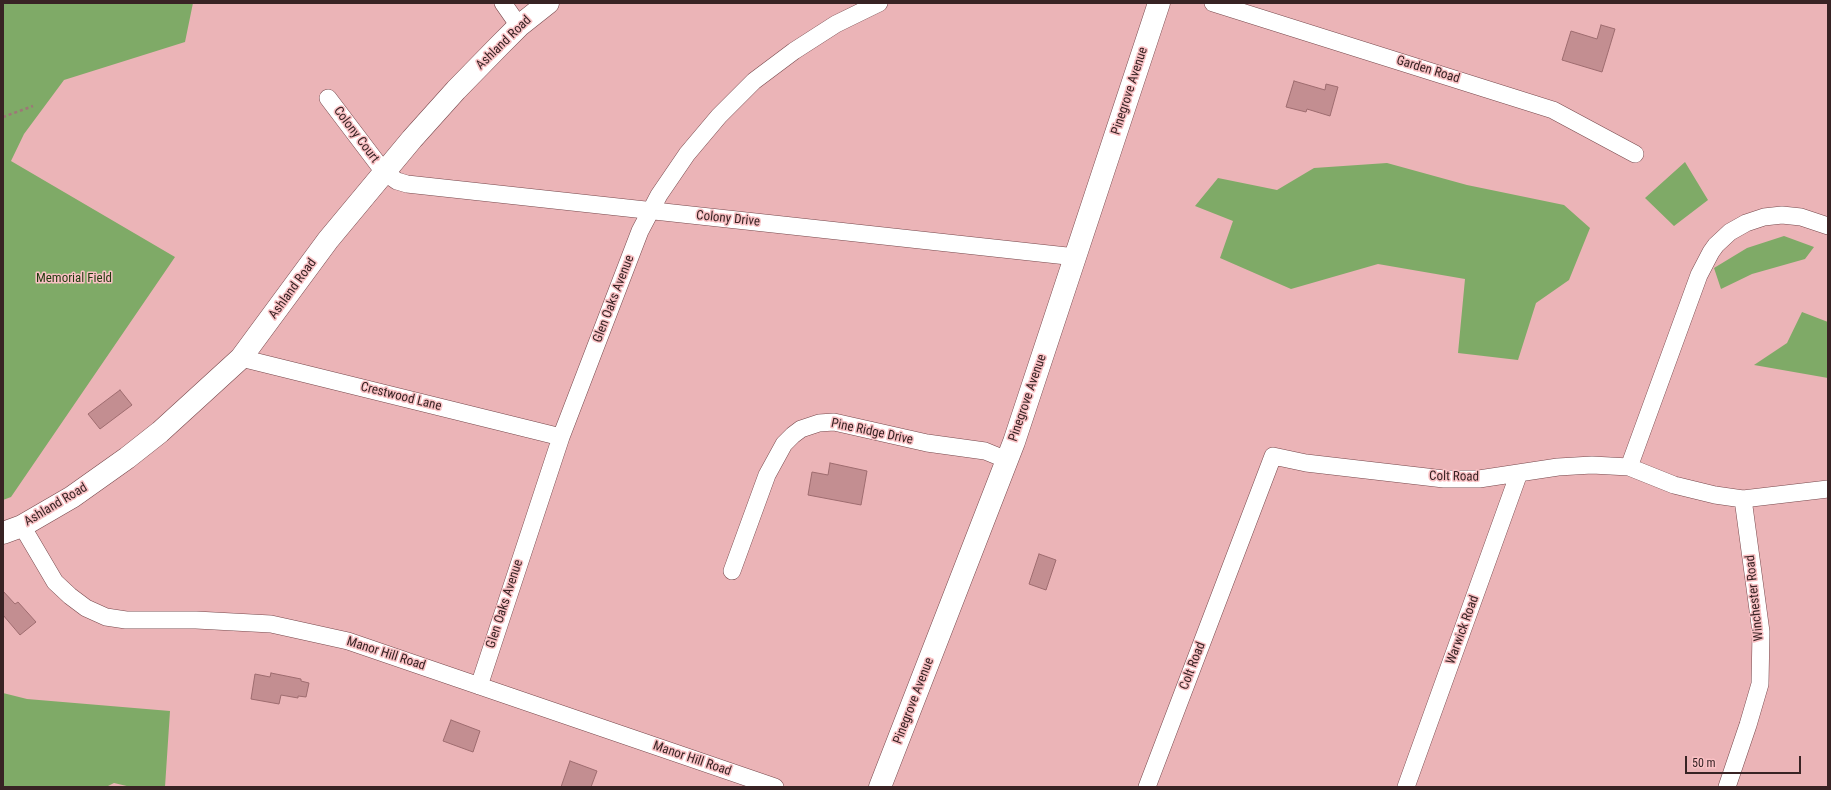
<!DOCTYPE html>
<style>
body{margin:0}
#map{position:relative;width:1831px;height:790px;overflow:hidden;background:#ebb4b7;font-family:"Roboto Condensed",sans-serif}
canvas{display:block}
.frame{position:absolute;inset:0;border:4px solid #382324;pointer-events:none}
.scale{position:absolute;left:1685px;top:756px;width:116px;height:18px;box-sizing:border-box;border:2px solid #382324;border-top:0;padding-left:5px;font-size:12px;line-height:14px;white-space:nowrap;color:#382324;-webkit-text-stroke:3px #f9c1c4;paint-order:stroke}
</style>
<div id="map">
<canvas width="1831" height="790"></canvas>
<div class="frame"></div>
<div class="scale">50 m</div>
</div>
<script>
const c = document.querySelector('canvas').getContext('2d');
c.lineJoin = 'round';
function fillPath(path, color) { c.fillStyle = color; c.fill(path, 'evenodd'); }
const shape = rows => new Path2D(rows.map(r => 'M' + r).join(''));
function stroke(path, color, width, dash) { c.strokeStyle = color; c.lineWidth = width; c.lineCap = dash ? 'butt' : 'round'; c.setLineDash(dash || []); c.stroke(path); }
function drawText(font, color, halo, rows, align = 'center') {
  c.font = font + ' "Roboto Condensed",sans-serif'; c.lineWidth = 3; c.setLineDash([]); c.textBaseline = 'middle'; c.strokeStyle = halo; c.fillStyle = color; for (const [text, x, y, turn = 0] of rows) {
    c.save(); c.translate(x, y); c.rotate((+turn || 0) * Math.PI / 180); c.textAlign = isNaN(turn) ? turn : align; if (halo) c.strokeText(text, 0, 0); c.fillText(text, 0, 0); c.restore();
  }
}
fillPath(shape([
 [3,3,193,3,185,42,64,80,24,134,11,161,175,257,11,497,3,500],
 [1685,162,1708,200,1674,226,1645,198],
 [1387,163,1467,185,1564,205,1590,228,1569,280,1536,303,1518,360,1458,353,1465,279,1378,264,1291,289,1220,258,1233,221,1195,206,1218,178,1277,190,1314,168],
 [1784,236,1814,247,1805,259,1752,274,1721,289,1714,268,1747,248],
 [1802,312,1828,322,1828,378,1754,365,1787,343],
 [3,693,27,699,170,711,165,787,131,787,114,783,106,787,3,787]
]), '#7faa67');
const building = shape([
 [1601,25,1615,29,1602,72,1562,60,1571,31,1597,39,1601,25],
 [1294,81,1325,90,1326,84,1338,87,1330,116,1307,109,1306,112,1286,107,1294,81],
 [120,390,132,405,100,429,88,414,120,390],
 [830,463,867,471,861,505,808,495,812,472,828,475,830,463],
 [1039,554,1056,560,1046,590,1029,584,1039,554],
 [3,591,15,604,18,602,36,622,20,635,3,615,3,591],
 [271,673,301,679,301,681,309,683,306,697,298,696,298,698,281,695,279,704,251,699,255,674,270,677,271,673],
 [451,720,480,731,473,752,443,741,451,720],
 [570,761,597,771,591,787,561,787,570,761]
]);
fillPath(building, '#c38e91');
stroke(building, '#9e6c6f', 1);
const street = shape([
 [503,3,519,26],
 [1213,3,1553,110,1635,154],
 [328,98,384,172,397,181,407,184,1076,257],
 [241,358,561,437],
 [1629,467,1699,275,1711,252,1716,245,1730,232,1746,223,1764,217,1782,215,1801,217,1828,226],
 [22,526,55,582,70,596,86,608,106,617,126,620,196,620,271,624,348,641,775,787],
 [732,571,767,475,784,444,793,435,801,429,819,423,834,422,927,443,985,451,1007,460],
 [479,686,561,437,640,231,659,195,687,154,719,116,754,81,794,51,836,24,879,3],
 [1147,787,1273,456,1306,463,1444,479,1479,479,1558,467,1592,465,1629,467,1674,485,1715,495,1743,499,1828,489],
 [1406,787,1519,473],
 [1727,787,1748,725,1760,684,1761,632,1743,499]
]);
const secondary = shape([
 [3,533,22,526,72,497,127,458,160,432,241,358,328,240,412,139,456,90,499,46,519,26,548,3],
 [880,787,1014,442,1159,3]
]);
stroke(street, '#77484c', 18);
stroke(secondary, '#77484c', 23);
stroke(shape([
 [3,117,33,106]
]), '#9f7678', 2.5, [3, 3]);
stroke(street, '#fff', 17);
stroke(secondary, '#fff', 22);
drawText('13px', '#382324', '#f9c1c4', [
 ["Ashland Road",504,43,-44],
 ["Garden Road",1428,70,17],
 ["Pinegrove Avenue",1130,91,-72],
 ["Colony Court",356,135,53],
 ["Colony Drive",728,219,6],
 ["Ashland Road",293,289,-54],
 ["Glen Oaks Avenue",614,299,-69],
 ["Crestwood Lane",401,397,14],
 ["Pinegrove Avenue",1028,398,-71],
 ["Pine Ridge Drive",872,432,12],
 ["Colt Road",1454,477,1],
 ["Ashland Road",56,505,-31],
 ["Winchester Road",1755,598,-96],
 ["Glen Oaks Avenue",505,604,-72],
 ["Warwick Road",1463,630,-70],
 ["Manor Hill Road",386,654,18],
 ["Colt Road",1193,666,-69],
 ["Pinegrove Avenue",914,701,-69],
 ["Manor Hill Road",692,759,19]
]);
drawText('13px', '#1f3a0e', '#f9c1c4', [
 ["Memorial Field",74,279]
]);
</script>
